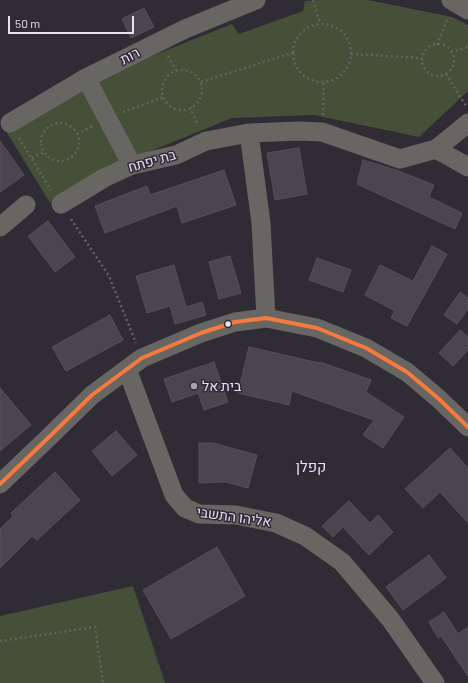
<!DOCTYPE html>
<meta charset="utf-8">
<style>
body{margin:0}
#map{position:relative;width:468px;height:683px;overflow:hidden;background:#302c35;font-family:Barlow,sans-serif}
canvas{display:block}
.scale{position:absolute;left:8px;top:16px;width:126px;height:18px;box-sizing:border-box;border:2px solid #e7e2ee;border-top:0;padding-left:5px;font-size:12px;line-height:14px;white-space:nowrap;color:#e7e2ee;-webkit-text-stroke:3px #2f2839;paint-order:stroke}
</style>
<div id="map">
<canvas width="468" height="683"></canvas>
<div class="scale">50 m</div>
</div>
<script>
const c = document.querySelector('canvas').getContext('2d');
c.lineJoin = 'round';
function fillPath(path, color) { c.fillStyle = color; c.fill(path, 'evenodd'); }
const shape = rows => new Path2D(rows.map(r => 'M' + r).join(''));
function stroke(path, color, width, dash) { c.strokeStyle = color; c.lineWidth = width; c.lineCap = dash ? 'butt' : 'round'; c.setLineDash(dash || []); c.stroke(path); }
function drawText(font, color, halo, rows, align = 'center') {
  c.font = font + ' Barlow,Heebo,sans-serif'; c.lineWidth = 3; c.setLineDash([]); c.textBaseline = 'middle'; c.strokeStyle = halo; c.fillStyle = color; for (const [text, x, y, turn = 0] of rows) {
    c.save(); c.translate(x, y); c.rotate((+turn || 0) * Math.PI / 180); c.textAlign = isNaN(turn) ? turn : align; if (halo) c.strokeText(text, 0, 0); c.fillText(text, 0, 0); c.restore();
  }
}
fillPath(shape([
 [319,0,368,0,452,17,468,25,468,91,419,137,314,115,232,118,136,157,50,203,6,131,119,69,232,24,239,34,303,11,305,1],
 [133,586,165,683,0,683,0,616]
]), '#464f38');
const building = shape([
 [144,8,154,27,131,38,122,19,144,8],
 [0,141,24,175,0,192,0,141],
 [299,148,307,194,275,200,267,153,299,148],
 [363,160,396,170,434,185,429,197,462,213,455,229,357,184,363,160],
 [224,170,236,205,182,223,177,206,105,233,95,206,147,186,150,195,224,170],
 [48,221,75,257,55,272,28,236,48,221],
 [432,246,447,254,407,326,391,318,395,311,365,295,380,265,413,281,432,246],
 [230,256,241,293,219,299,209,262,230,256],
 [317,258,351,270,343,292,309,280,317,258],
 [174,265,186,307,202,302,206,315,175,324,170,306,147,313,136,276,174,265],
 [460,292,468,298,468,309,457,324,444,315,460,292],
 [110,315,123,340,66,371,52,347,110,315],
 [460,330,468,337,468,350,453,366,439,353,460,330],
 [249,347,319,363,320,362,371,380,366,392,404,417,383,448,363,435,374,420,292,391,289,405,238,393,249,347],
 [214,362,228,402,204,410,198,393,172,402,164,379,214,362],
 [0,388,31,425,0,451,0,388],
 [116,431,137,455,112,476,92,451,116,431],
 [199,443,213,443,257,455,248,488,226,482,199,483,199,443],
 [450,448,468,468,468,523,440,492,423,508,405,489,450,448],
 [55,472,80,500,37,540,32,536,0,568,0,529,13,516,11,513,55,472],
 [349,501,370,523,378,515,393,532,369,555,343,527,333,537,322,526,349,501],
 [217,547,245,596,171,639,143,590,217,547],
 [429,555,446,578,403,610,386,587,429,555],
 [444,612,458,634,468,627,468,676,441,636,438,638,429,622,444,612]
]);
fillPath(building, '#49464e');
stroke(building, '#545059', 1);
stroke(shape([
 [313,0,320,23],
 '293 53a29 29 0 1 1 58 0a29 29 0 1 1-58 0Z',
 '422 60a16 16 0 1 1 32 0a16 16 0 1 1-32 0Z',
 [437,45,448,17],
 [451,52,468,47],
 [351,54,422,58],
 [168,56,176,70],
 '162 90a20 20 0 1 1 40 0a20 20 0 1 1-40 0Z',
 [446,74,466,106],
 [201,82,292,53],
 [190,107,198,125],
 [123,112,164,97],
 [323,115,324,82],
 '41 142a19 19 0 1 1 38 0a19 19 0 1 1-38 0Z',
 [77,134,93,126],
 [19,138,51,190],
 [32,158,44,152],
 [71,219,109,276,136,343],
 [0,641,95,627,103,683]
]), '#656263', 2.5, [2, 3]);
stroke(shape([
 [451,0,468,10],
 [86,78,132,165],
 [10,123,86,78,185,29,256,0],
 [249,133,261,223,266,318],
 [436,149,468,167],
 [61,204,104,178,132,165,176,155,206,141,249,133,299,131,322,132,400,159,436,149,468,123],
 [0,227,26,205],
 [127,369,174,495,185,508,199,514,236,515,276,523,305,536,342,562,391,620,435,683],
 [0,484,47,439,92,395,142,358,201,333,235,322,266,318,317,328,366,348,407,372,439,399,468,427]
]), '#686662', 19);
stroke(shape([
 [0,484,47,439,92,395,142,358,201,333,235,322,266,318,317,328,366,348,407,372,439,399,468,427]
]), '#f6793e', 4);
for (const [x, y, r, color] of [
 [228,324,3.5,"#e7e2ee"],
 [194,386,4,"#a7a2ad"]
]) { const dot = new Path2D(); dot.arc(x, y, r, 0, 2 * Math.PI); c.fillStyle = color; c.fill(dot); stroke(dot, '#2f2839', 1.5); }
drawText('14px', '#e7e2ee', '#2f2839', [
 ["רות",130,56,-27],
 ["בת יפתח",152,161,-16],
 ["אליהו התשבי",234,517,8]
]);
drawText('14px', '#e7e2ee', '#2f2839', [
 ["בית אל",202,386]
], 'left');
drawText('15px', '#e7e2ee', '#2f2839', [
 ["קפלן",311,467]
]);
</script>
